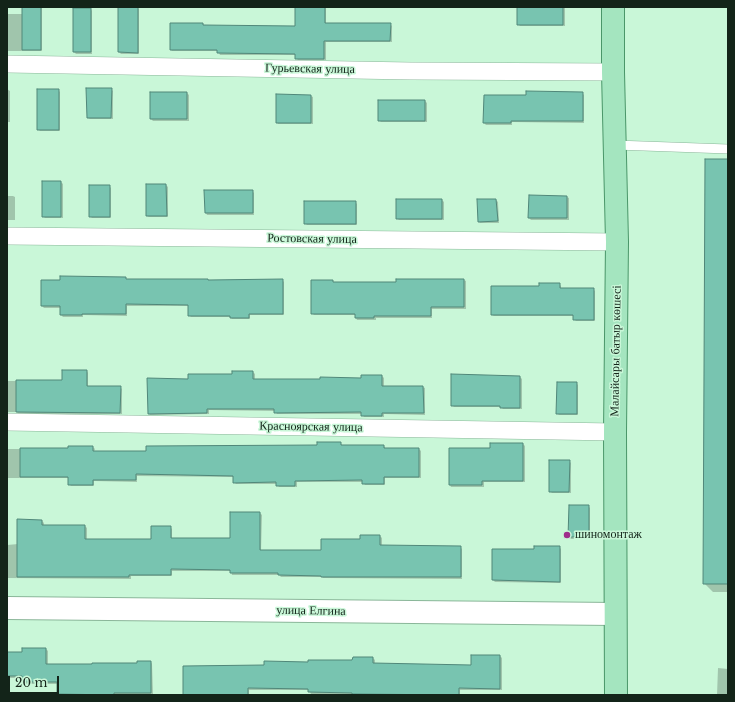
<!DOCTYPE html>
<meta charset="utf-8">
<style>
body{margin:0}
#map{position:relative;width:735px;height:702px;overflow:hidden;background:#c9f7d8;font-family:"Libre Baskerville",serif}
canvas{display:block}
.frame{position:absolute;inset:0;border:8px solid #132419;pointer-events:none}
.scale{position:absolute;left:8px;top:676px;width:51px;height:18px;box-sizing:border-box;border:2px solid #132419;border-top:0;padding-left:5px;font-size:12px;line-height:14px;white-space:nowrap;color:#132419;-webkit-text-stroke:3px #c9f7d8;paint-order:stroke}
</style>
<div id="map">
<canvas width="735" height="702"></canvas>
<div class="frame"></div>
<div class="scale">20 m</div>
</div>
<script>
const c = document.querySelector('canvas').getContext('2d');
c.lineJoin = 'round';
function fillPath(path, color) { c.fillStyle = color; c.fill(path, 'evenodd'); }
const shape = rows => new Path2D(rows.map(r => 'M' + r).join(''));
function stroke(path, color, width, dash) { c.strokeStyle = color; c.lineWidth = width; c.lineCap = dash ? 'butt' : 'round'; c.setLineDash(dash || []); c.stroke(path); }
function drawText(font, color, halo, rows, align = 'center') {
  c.font = font + ' "Libre Baskerville",serif'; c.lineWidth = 3; c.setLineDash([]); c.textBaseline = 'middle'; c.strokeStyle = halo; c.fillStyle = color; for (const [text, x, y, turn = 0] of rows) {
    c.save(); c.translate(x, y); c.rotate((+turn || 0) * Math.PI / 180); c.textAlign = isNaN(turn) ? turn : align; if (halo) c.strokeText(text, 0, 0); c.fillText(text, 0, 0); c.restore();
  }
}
fillPath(shape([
 [23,7,42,7,42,51,7,51,7,14,23,14],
 [137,7,139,9,139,54,121,54,119,52],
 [296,7,326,7,326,24,390,24,392,26,392,42,326,42,326,60,298,60,296,58,296,55,220,55,218,51,172,51,171,50,203,24,205,26,296,27],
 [518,7,565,7,565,26,520,26,518,24],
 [91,9,92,11,92,54,76,54,74,52],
 [7,89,10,91,10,122,7,122],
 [111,89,113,91,113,119,90,119,88,118],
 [58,90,60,92,60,131,40,131,38,129],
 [187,93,189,95,189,121,153,121,151,119],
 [582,93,584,95,584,123,512,122,512,125,486,125,484,123,527,96],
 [311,96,313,97,313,124,278,124,277,122],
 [425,101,427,103,427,122,381,122,379,120],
 [728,160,728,592,713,592,704,583],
 [61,182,63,184,63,218,45,218,43,216],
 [147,185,166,185,168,187,168,217,149,217,147,216],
 [109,186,111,188,111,218,92,218,90,216],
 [252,191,254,193,254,215,207,215,206,213],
 [7,196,13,196,15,197,15,220,7,220],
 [530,196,567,197,569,198,569,220,531,220,529,218],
 [442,200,444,202,444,220,399,220,397,218],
 [496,200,498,202,499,223,480,223,479,222],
 [355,202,357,204,357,225,307,225,305,223],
 [125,278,128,280,282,280,284,282,284,315,250,315,250,319,232,319,230,317,191,317,189,315,189,306,127,306,127,316,83,315,83,317,63,317,61,315,61,308,44,308,42,306,42,281],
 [397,280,464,280,466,281,466,309,432,309,432,318,376,318,376,320,357,320,356,318,356,315,314,315,312,313,332,281,335,283,397,283],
 [559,284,561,286,561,289,593,289,595,291,595,321,576,321,574,319,574,316,494,316,492,315,540,287],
 [87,371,88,373,88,387,120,387,122,389,122,414,18,414,17,412,7,412,7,381,63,381],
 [233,372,253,372,255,374,255,380,362,379,362,376,382,376,384,378,384,387,423,387,425,388,425,415,384,414,384,417,364,417,362,414,277,414,275,411,209,410,209,414,150,415,149,414,189,380,233,375],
 [452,375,520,377,522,379,522,409,503,409,501,407,454,407,452,405],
 [576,383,578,385,578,415,559,415,557,413],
 [340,443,342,445,384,446,386,449,419,449,421,451,421,478,385,478,385,485,365,485,363,482,297,482,297,487,279,487,277,484,236,484,234,482,234,477,137,476,137,482,94,481,94,486,71,486,69,484,69,478,7,478,7,449,69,449,93,447,95,449,94,452,147,452,318,446],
 [491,444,523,444,525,446,525,482,484,482,484,487,451,487,450,485,491,449],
 [569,461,571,463,571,493,552,493,550,491],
 [588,506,590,508,590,539,571,539,569,537],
 [260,513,262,515,261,551,322,551,380,536,382,538,382,546,460,547,462,549,462,579,323,578,322,577,281,577,279,575,232,575,231,571,172,571,172,576,131,576,131,579,7,578,7,545,18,544,42,521,44,523,44,526,85,526,87,528,87,540,152,540,170,527,172,529,172,539,231,539],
 [559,547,561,549,561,583,495,582,493,580,535,550],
 [46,649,48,651,48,665,138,664,151,662,152,664,153,694,59,695,58,694,58,684,25,684,23,682,23,678,7,678,7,653,23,653],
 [500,656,502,658,502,690,460,690,460,695,311,694,309,690,249,690,249,695,184,695,265,666,354,661,373,658,375,660,375,664,472,666],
 [718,668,728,669,728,695,717,695]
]), '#0003');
const building = shape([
 [22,7,41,7,41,50,22,50,22,7],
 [118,7,138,7,138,53,118,52,118,7],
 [295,7,325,7,325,23,391,23,390,41,324,41,324,59,295,59,295,54,217,53,217,50,170,50,170,23,203,23,203,25,295,26,295,7],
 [517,7,563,7,563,25,517,25,517,7],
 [73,8,91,8,91,52,73,52,73,8],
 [86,88,112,88,111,118,87,118,86,88],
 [37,89,59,89,59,130,37,130,37,89],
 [526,91,583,92,583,121,511,121,511,123,483,123,484,95,526,95,526,91],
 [150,92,187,92,187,119,150,119,150,92],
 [276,94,311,95,311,123,276,123,276,94],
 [378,100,425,100,425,121,378,121,378,100],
 [705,159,728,159,728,584,703,584,705,159],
 [42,181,61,181,61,217,42,217,42,181],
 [146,184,166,184,167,216,146,216,146,184],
 [89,185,110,185,110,217,89,217,89,185],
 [204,190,253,190,253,213,205,213,204,190],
 [529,195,567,196,567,218,528,218,529,195],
 [396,199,442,199,442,219,396,219,396,199],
 [477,199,496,199,498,221,478,222,477,199],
 [304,201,356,201,356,224,304,224,304,201],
 [60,276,126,277,126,279,208,279,208,280,283,279,283,314,249,314,249,318,230,318,230,316,188,316,188,305,126,304,126,314,82,314,82,315,60,315,60,306,41,306,41,280,60,280,60,276],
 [396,279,464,279,464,307,431,307,431,316,374,316,374,318,355,318,355,314,311,314,311,280,333,280,333,282,396,282,396,279],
 [539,283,560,283,560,288,594,288,594,320,573,320,573,315,491,315,491,286,539,286,539,283],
 [62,370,87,370,87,386,121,386,120,413,16,412,16,380,62,380,62,370],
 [232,371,253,371,253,379,320,379,320,377,361,378,361,375,382,375,382,386,423,386,424,413,382,413,382,416,361,416,361,412,274,413,274,409,207,409,207,413,148,414,147,378,188,379,188,374,232,374,232,371],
 [451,374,520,376,520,408,500,408,500,406,451,406,451,374],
 [557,382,577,382,577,414,556,414,557,382],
 [317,442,341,442,341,445,384,445,384,448,419,448,419,477,384,477,384,484,362,484,362,480,295,481,295,486,276,486,276,482,233,483,233,476,136,474,136,480,93,480,93,485,68,485,68,477,20,477,20,448,68,448,68,446,93,446,93,451,146,451,146,446,317,445,317,442],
 [490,443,523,443,523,481,482,481,482,485,449,485,449,448,490,448,490,443],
 [549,460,570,460,569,492,549,492,549,460],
 [569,505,589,505,589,537,568,537,569,505],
 [230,512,260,512,260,550,321,550,321,539,360,539,360,535,380,535,380,545,461,546,461,577,321,577,321,576,278,575,278,573,230,573,230,570,171,569,171,575,129,575,129,577,17,577,17,519,42,520,42,525,85,525,85,539,151,539,151,526,171,526,171,538,230,538,230,512],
 [534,546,560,546,560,582,492,580,492,549,534,549,534,546],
 [22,648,46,648,46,664,92,664,92,663,137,663,137,661,151,661,151,693,114,693,114,695,57,694,57,682,22,682,22,676,7,676,7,652,22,652,22,648],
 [471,655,500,655,500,689,459,688,459,695,352,694,352,693,308,692,308,689,248,688,248,695,183,695,183,666,264,665,264,661,308,662,308,660,352,660,353,657,373,657,373,663,471,665,471,655]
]);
fillPath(building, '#78c4b0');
stroke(building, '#508779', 1);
const lane = shape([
 [615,145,728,149]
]);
const street = shape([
 [7,64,411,71,613,72],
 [7,236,617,242],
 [7,422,615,432]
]);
const secondary = shape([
 [7,608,615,614]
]);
const primary = shape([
 [613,7,613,72,617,242,615,432,616,695]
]);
stroke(lane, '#8ab699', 10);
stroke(street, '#8ab699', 18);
stroke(secondary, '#8ab699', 24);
stroke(primary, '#4a9669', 24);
stroke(lane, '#fff', 9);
stroke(street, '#fff', 17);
stroke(secondary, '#fff', 22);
stroke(primary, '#a4e5bf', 22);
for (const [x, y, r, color] of [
 [567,535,4,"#9f2e8b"]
]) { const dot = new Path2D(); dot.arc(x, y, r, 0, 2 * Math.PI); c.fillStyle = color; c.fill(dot); stroke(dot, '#c9f7d8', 1.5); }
drawText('12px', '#132419', '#c9f7d8', [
 ["Гурьевская улица",310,69,1],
 ["Ростовская улица",312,239,1],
 ["Малайсары батыр көшесі",616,351,-89],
 ["Красноярская улица",311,427,1],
 ["улица Елгина",311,611,1]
]);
drawText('12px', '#132419', '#c9f7d8', [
 ["шиномонтаж",575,535]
], 'left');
</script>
